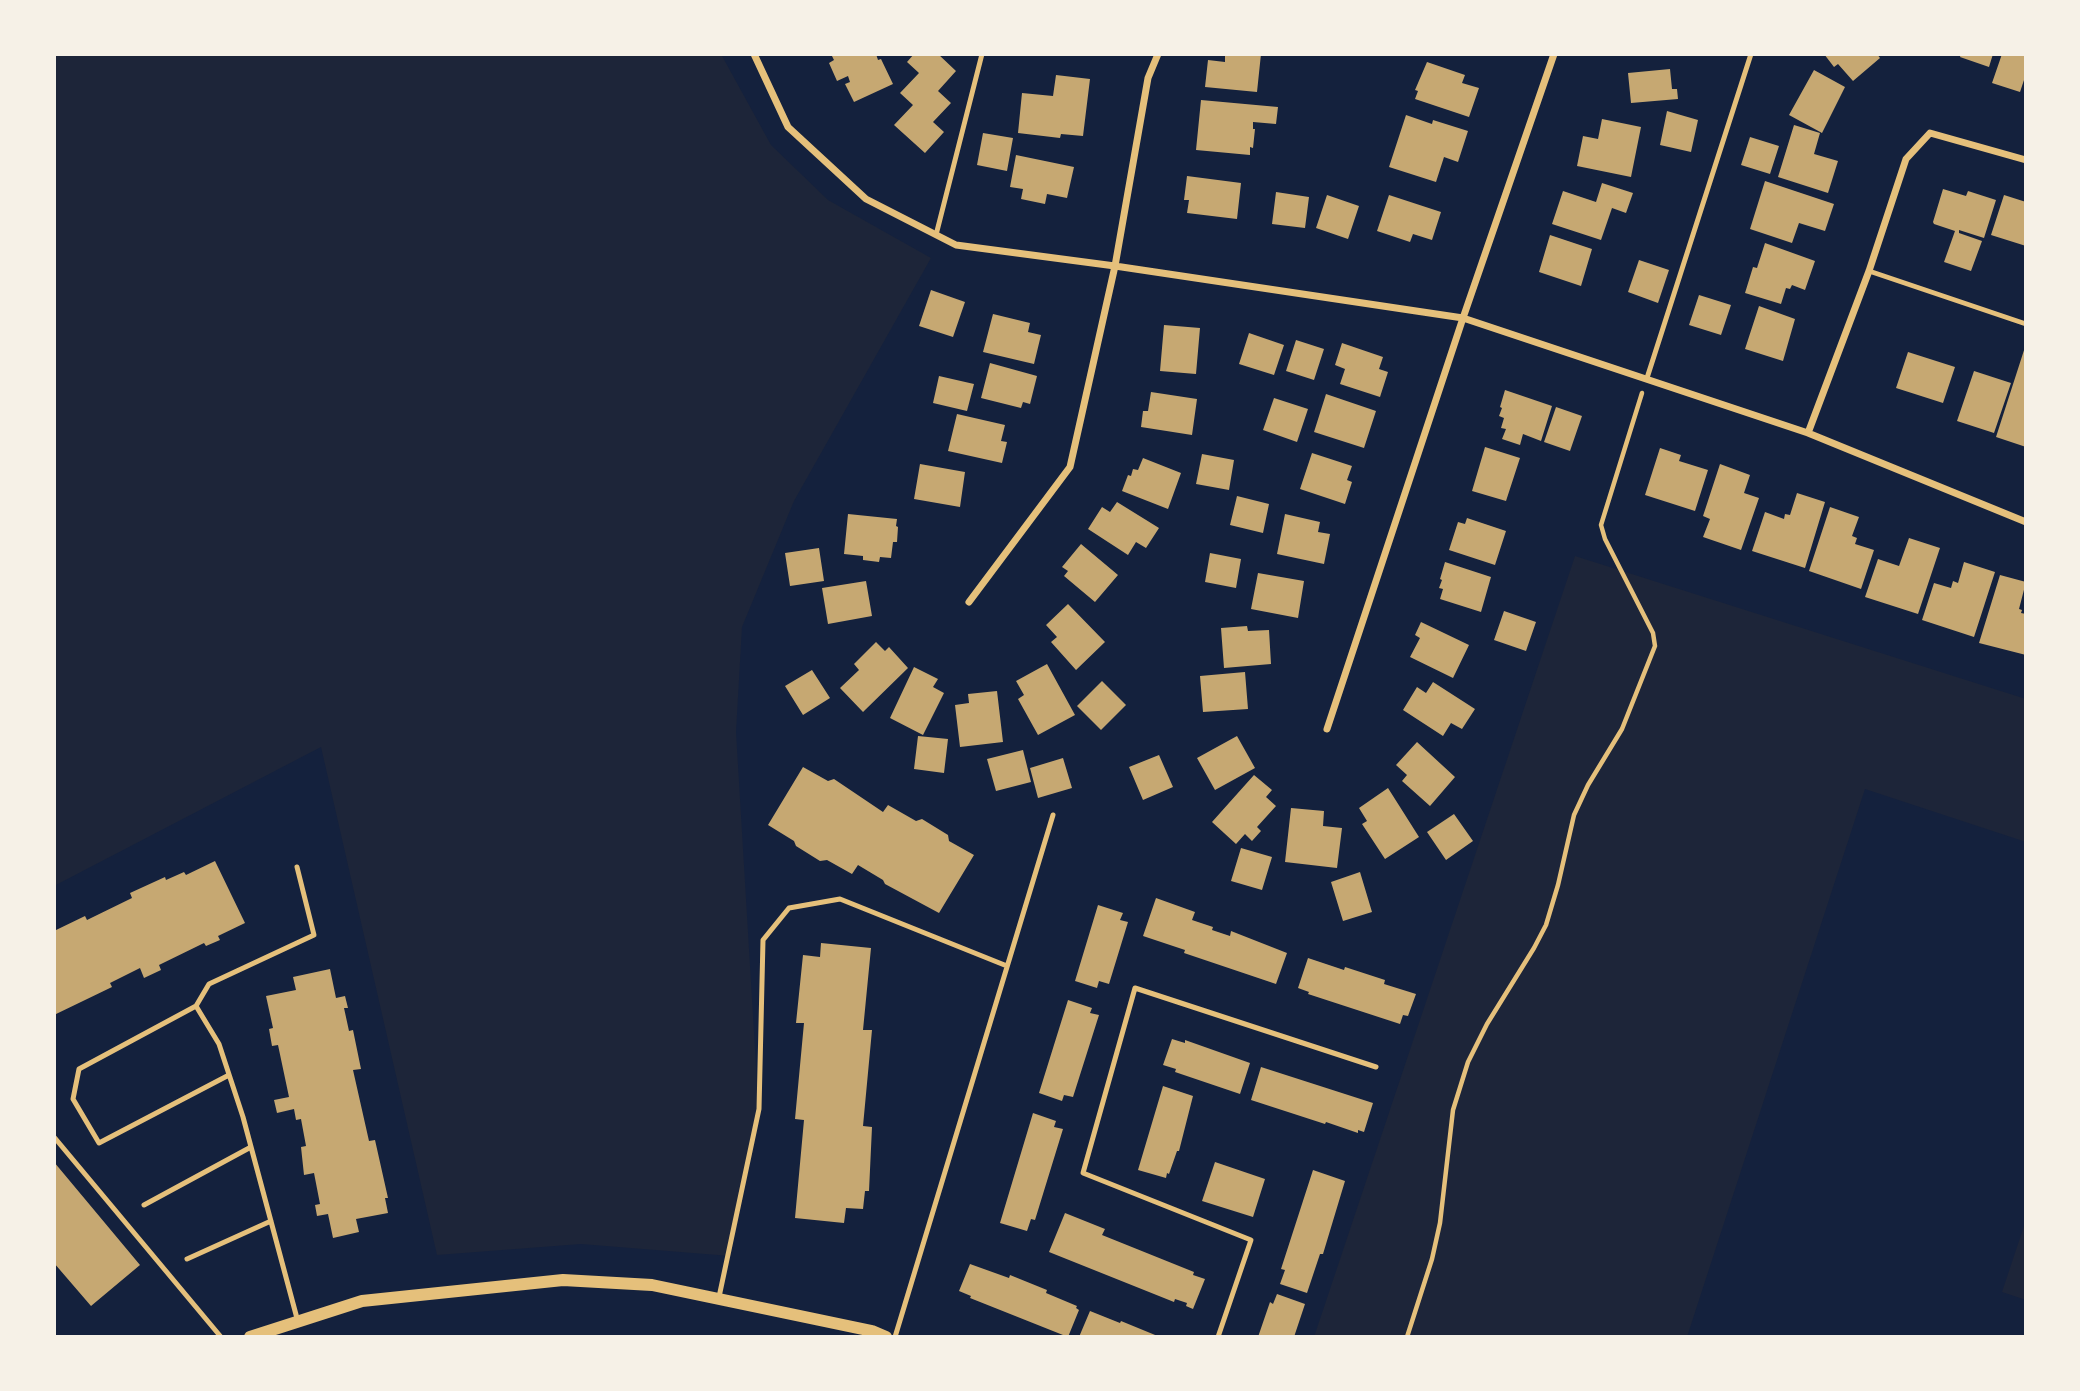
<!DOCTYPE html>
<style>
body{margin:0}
#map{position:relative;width:2080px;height:1391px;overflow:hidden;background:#14213d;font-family:"Fira Sans Condensed",sans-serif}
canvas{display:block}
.frame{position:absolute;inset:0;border:56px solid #f6f1e7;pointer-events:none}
</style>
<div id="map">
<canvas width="2080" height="1391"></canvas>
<div class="frame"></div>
</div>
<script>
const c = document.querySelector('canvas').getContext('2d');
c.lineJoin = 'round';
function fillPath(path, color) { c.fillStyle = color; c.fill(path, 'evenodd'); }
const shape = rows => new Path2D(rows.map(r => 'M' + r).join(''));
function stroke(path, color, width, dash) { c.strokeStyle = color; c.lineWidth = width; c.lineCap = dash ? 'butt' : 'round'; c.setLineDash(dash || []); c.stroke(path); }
fillPath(shape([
 [54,54,721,54,771,145,828,200,931,258,794,501,742,627,736,732,758,1099,730,1256,581,1244,437,1255,321,747,54,886],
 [1575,556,2026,699,2026,842,1865,789,1687,1337,1314,1337],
 [2026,1220,2026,1300,2002,1292]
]), '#1d2539');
fillPath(shape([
 [831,54,876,54,878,60,881,59,893,84,854,102,845,84,850,82,848,76,837,81,829,63,834,60],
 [914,54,938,54,956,71,938,91,951,103,933,122,944,132,925,153,894,125,913,105,900,93,919,73,907,62],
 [1225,54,1261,54,1257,92,1205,87,1208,60,1225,62],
 [1824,54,1877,54,1880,58,1853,81,1838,64,1834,67],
 [1961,54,1993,54,1989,67,1960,57],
 [2002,54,2026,54,2026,74,2020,92,1992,83],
 [1427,62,1465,75,1462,83,1479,88,1469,117,1415,99,1418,91,1415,90],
 [1670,69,1672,89,1677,89,1678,99,1631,103,1628,73],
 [1814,70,1845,87,1822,133,1789,115],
 [1056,75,1090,79,1083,136,1061,134,1060,138,1018,133,1022,93,1053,96],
 [1201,100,1278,107,1276,124,1253,122,1253,129,1255,129,1253,148,1250,147,1250,155,1196,150],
 [1667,111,1698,120,1691,152,1660,145],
 [1406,115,1432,124,1433,120,1468,131,1458,162,1444,157,1436,182,1389,167],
 [1602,119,1641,127,1631,177,1577,166,1583,136,1598,139],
 [1794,125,1820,133,1814,154,1838,161,1828,193,1778,177],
 [983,133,1013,138,1007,171,977,165],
 [1750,137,1779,146,1770,174,1741,165],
 [1016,155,1074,167,1067,198,1047,194,1045,204,1021,199,1023,189,1010,187],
 [1187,176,1241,183,1237,219,1187,213,1189,200,1184,200],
 [1765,181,1834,204,1825,231,1799,223,1792,243,1750,229],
 [1602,183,1633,193,1626,213,1612,208,1601,240,1552,224,1563,191,1596,202],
 [1943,189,1966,196,1968,191,1996,200,1984,238,1959,230,1959,233,1982,241,1971,271,1944,262,1955,231,1934,224,1933,222],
 [1276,192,1309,197,1305,228,1272,224],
 [1327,195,1359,206,1348,239,1316,228],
 [1389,195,1441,212,1432,240,1413,234,1410,242,1377,231],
 [2004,195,2026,202,2026,246,1991,235],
 [1550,235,1592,249,1581,286,1539,272],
 [1765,243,1815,261,1805,290,1792,285,1790,289,1786,288,1781,304,1745,293,1753,267,1757,268],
 [1639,260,1669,270,1658,303,1628,292],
 [931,290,965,302,953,337,919,326],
 [1699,295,1731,305,1721,335,1689,325],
 [1759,306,1795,319,1783,361,1745,349],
 [993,314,1030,323,1028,332,1041,335,1034,364,983,352],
 [1164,325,1200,328,1196,374,1160,371],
 [1249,333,1284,345,1274,375,1239,364],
 [1296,340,1324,349,1314,380,1286,371],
 [1342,343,1383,357,1379,369,1388,372,1380,397,1340,384,1345,369,1335,365],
 [2026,344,2026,447,1996,437],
 [1908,352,1955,367,1943,403,1896,388],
 [990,363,1037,376,1030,404,1023,402,1021,408,981,398],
 [1974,371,2011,383,1994,433,1957,421],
 [939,376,974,384,967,411,933,403],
 [1505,390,1552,406,1541,441,1523,434,1520,445,1502,439,1506,429,1501,428,1504,418,1499,416,1502,408,1500,407],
 [1151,392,1197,399,1192,435,1141,427,1143,411,1148,411],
 [1326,394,1376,411,1364,448,1314,432],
 [1274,398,1308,409,1297,442,1263,430],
 [1556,407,1582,416,1570,451,1544,442],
 [957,414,1005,425,1001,441,1007,442,1002,463,948,451],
 [1485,447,1520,458,1506,501,1472,491],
 [1660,448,1681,455,1679,461,1708,470,1695,511,1645,495],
 [1312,453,1352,466,1347,480,1352,482,1345,504,1300,489],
 [1202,454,1234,460,1229,490,1196,484],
 [1143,458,1181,473,1168,509,1122,491,1128,475,1131,476,1133,469,1138,470],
 [920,464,965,472,960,507,914,499],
 [1720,464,1750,475,1744,493,1759,498,1741,550,1703,537,1710,519,1703,516],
 [1797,493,1825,502,1805,568,1752,551,1765,512,1784,519,1785,514,1790,515],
 [1237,496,1269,504,1263,533,1230,525],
 [1117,502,1159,528,1146,548,1136,542,1128,555,1088,529,1102,507,1110,512],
 [1830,507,1859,517,1852,536,1857,538,1855,544,1874,550,1861,589,1809,571],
 [848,514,897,519,896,526,898,527,897,542,893,542,891,558,880,557,879,562,863,560,863,556,844,554],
 [1285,514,1320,522,1318,532,1330,534,1324,564,1277,554],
 [1467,518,1506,531,1495,565,1449,550,1458,522,1465,524],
 [1909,538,1940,548,1918,614,1865,597,1878,559,1899,566],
 [1081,544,1118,575,1095,602,1064,576,1068,571,1062,567],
 [819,548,824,581,790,586,785,553],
 [1210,553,1241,559,1236,588,1205,582],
 [1445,562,1491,577,1481,612,1440,599,1443,589,1439,588,1442,580,1440,579],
 [1964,562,1995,572,1974,637,1922,620,1934,583,1951,588,1953,581,1958,583],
 [1258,573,1304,581,1298,618,1251,609],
 [2000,575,2026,582,2019,609,2022,610,2021,613,2026,614,2026,655,1979,643],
 [866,581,872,616,828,624,822,588],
 [1068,604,1105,642,1076,670,1051,642,1057,637,1046,625],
 [1504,611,1536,622,1526,651,1494,640],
 [1421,622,1469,645,1453,678,1410,657,1420,638,1415,635],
 [1247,626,1248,631,1269,630,1271,664,1224,668,1221,628],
 [876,642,885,651,889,647,908,668,863,712,840,688,859,670,854,664],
 [1047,664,1075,715,1038,735,1018,699,1024,695,1016,681],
 [914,667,938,679,933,687,944,693,923,735,890,718],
 [812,670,830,698,803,715,785,686],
 [1245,672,1248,709,1203,712,1200,676],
 [1102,681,1126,705,1101,730,1077,706],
 [1433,682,1475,709,1462,729,1451,723,1443,736,1403,710,1417,687,1426,693],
 [997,691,1003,742,960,747,955,705,969,703,968,694],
 [918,736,948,739,944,773,914,769],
 [1237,736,1255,768,1215,790,1197,758],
 [1417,742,1455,777,1430,806,1402,781,1407,775,1396,765],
 [1023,750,1031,782,996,791,987,759],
 [1159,755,1173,787,1143,800,1129,767],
 [1063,758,1072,788,1038,798,1030,768],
 [803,767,828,781,834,779,883,812,888,805,916,821,922,819,948,835,949,841,974,855,939,913,885,884,883,880,858,865,852,874,827,860,820,861,796,846,794,841,768,825],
 [1254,775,1272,790,1266,797,1276,806,1257,827,1261,831,1252,841,1245,834,1236,844,1212,822],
 [1388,788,1419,837,1385,859,1362,824,1367,821,1359,808],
 [1291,808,1324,811,1323,826,1342,828,1337,868,1285,862],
 [1454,814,1473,841,1446,860,1427,832],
 [1241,848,1272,857,1262,890,1231,881],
 [215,861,245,923,218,936,220,940,206,946,204,943,159,965,161,970,144,978,140,968,110,983,112,987,54,1015,54,931,85,916,87,920,132,898,130,893,165,877,166,880,184,872,186,875],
 [1360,872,1372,912,1343,921,1331,882],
 [1156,898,1195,912,1192,920,1213,927,1212,930,1230,936,1231,931,1287,953,1276,984,1184,953,1185,950,1143,936],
 [1098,905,1123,913,1120,920,1128,922,1109,984,1099,981,1097,988,1075,981],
 [821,943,871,948,863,1030,872,1030,863,1126,872,1127,869,1191,865,1191,863,1209,846,1208,844,1223,795,1218,804,1120,795,1119,804,1023,796,1023,803,955,820,957],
 [1308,958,1344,970,1345,967,1385,980,1384,984,1416,994,1408,1016,1403,1015,1400,1024,1308,994,1309,992,1298,988],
 [330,969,336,998,345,996,348,1008,344,1008,349,1031,353,1030,361,1069,353,1070,369,1141,375,1140,388,1198,385,1198,388,1213,356,1219,359,1232,333,1238,328,1214,317,1216,315,1205,320,1204,314,1173,304,1175,301,1147,306,1146,301,1119,296,1120,294,1109,277,1113,274,1100,289,1097,278,1045,272,1046,269,1029,273,1028,266,996,296,990,293,977],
 [1068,1000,1092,1008,1090,1013,1099,1015,1073,1097,1064,1095,1062,1101,1039,1093],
 [1172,1039,1185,1043,1185,1040,1250,1063,1240,1094,1175,1072,1176,1069,1163,1065],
 [1261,1067,1373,1103,1364,1132,1358,1130,1358,1133,1326,1122,1325,1124,1251,1100],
 [1163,1086,1193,1096,1179,1151,1177,1151,1169,1174,1167,1173,1166,1178,1138,1170],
 [1033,1113,1056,1121,1054,1127,1063,1129,1035,1220,1031,1219,1027,1231,1000,1223],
 [54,1162,140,1265,91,1306,54,1263],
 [1215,1162,1265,1179,1253,1217,1202,1201],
 [1313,1170,1345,1181,1323,1254,1320,1254,1307,1293,1280,1284,1285,1270,1281,1269],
 [1065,1213,1105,1229,1102,1235,1194,1272,1193,1275,1205,1279,1193,1309,1186,1306,1187,1303,1175,1299,1174,1302,1049,1252],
 [970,1264,1009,1278,1010,1275,1047,1290,1046,1293,1077,1306,1076,1308,1079,1310,1068,1337,970,1298,971,1296,959,1291],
 [1277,1294,1305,1304,1294,1337,1258,1337,1270,1302,1273,1304],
 [1090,1311,1120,1323,1121,1321,1160,1337,1079,1337]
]), '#c6a872');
stroke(shape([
 [1407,1337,1432,1259,1440,1223,1453,1110,1468,1062,1487,1024,1534,948,1546,925,1558,885,1574,815,1588,785,1622,729,1655,646,1653,633,1605,539,1601,525,1642,393]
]), '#e5c07b', 4.5);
stroke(shape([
 [936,235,982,54],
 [1869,271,2026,324],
 [1647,378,1751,54],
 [297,867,314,935,209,984,196,1006,219,1044,243,1117,298,1322],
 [196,1006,79,1069,73,1099,99,1143,229,1075],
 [54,1137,221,1337],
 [144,1205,251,1147],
 [187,1259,271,1221],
 [719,1297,759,1109,763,940,789,908,840,899,1007,966],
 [895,1337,1053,815],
 [1218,1337,1251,1240,1083,1173,1135,988,1376,1067]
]), '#e5c07b', 5);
stroke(shape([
 [754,54,788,127,866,199,956,245,1115,266,1463,318,1808,433,2026,522],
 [1808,433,1869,271,1906,159,1930,133,2026,160],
 [969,602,1070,467,1115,266,1148,78,1158,54],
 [1327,729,1463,318,1554,54]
]), '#e5c07b', 7);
stroke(shape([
 [250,1337,362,1301,563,1280,652,1285,872,1331,886,1337]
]), '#e5c07b', 12);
</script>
